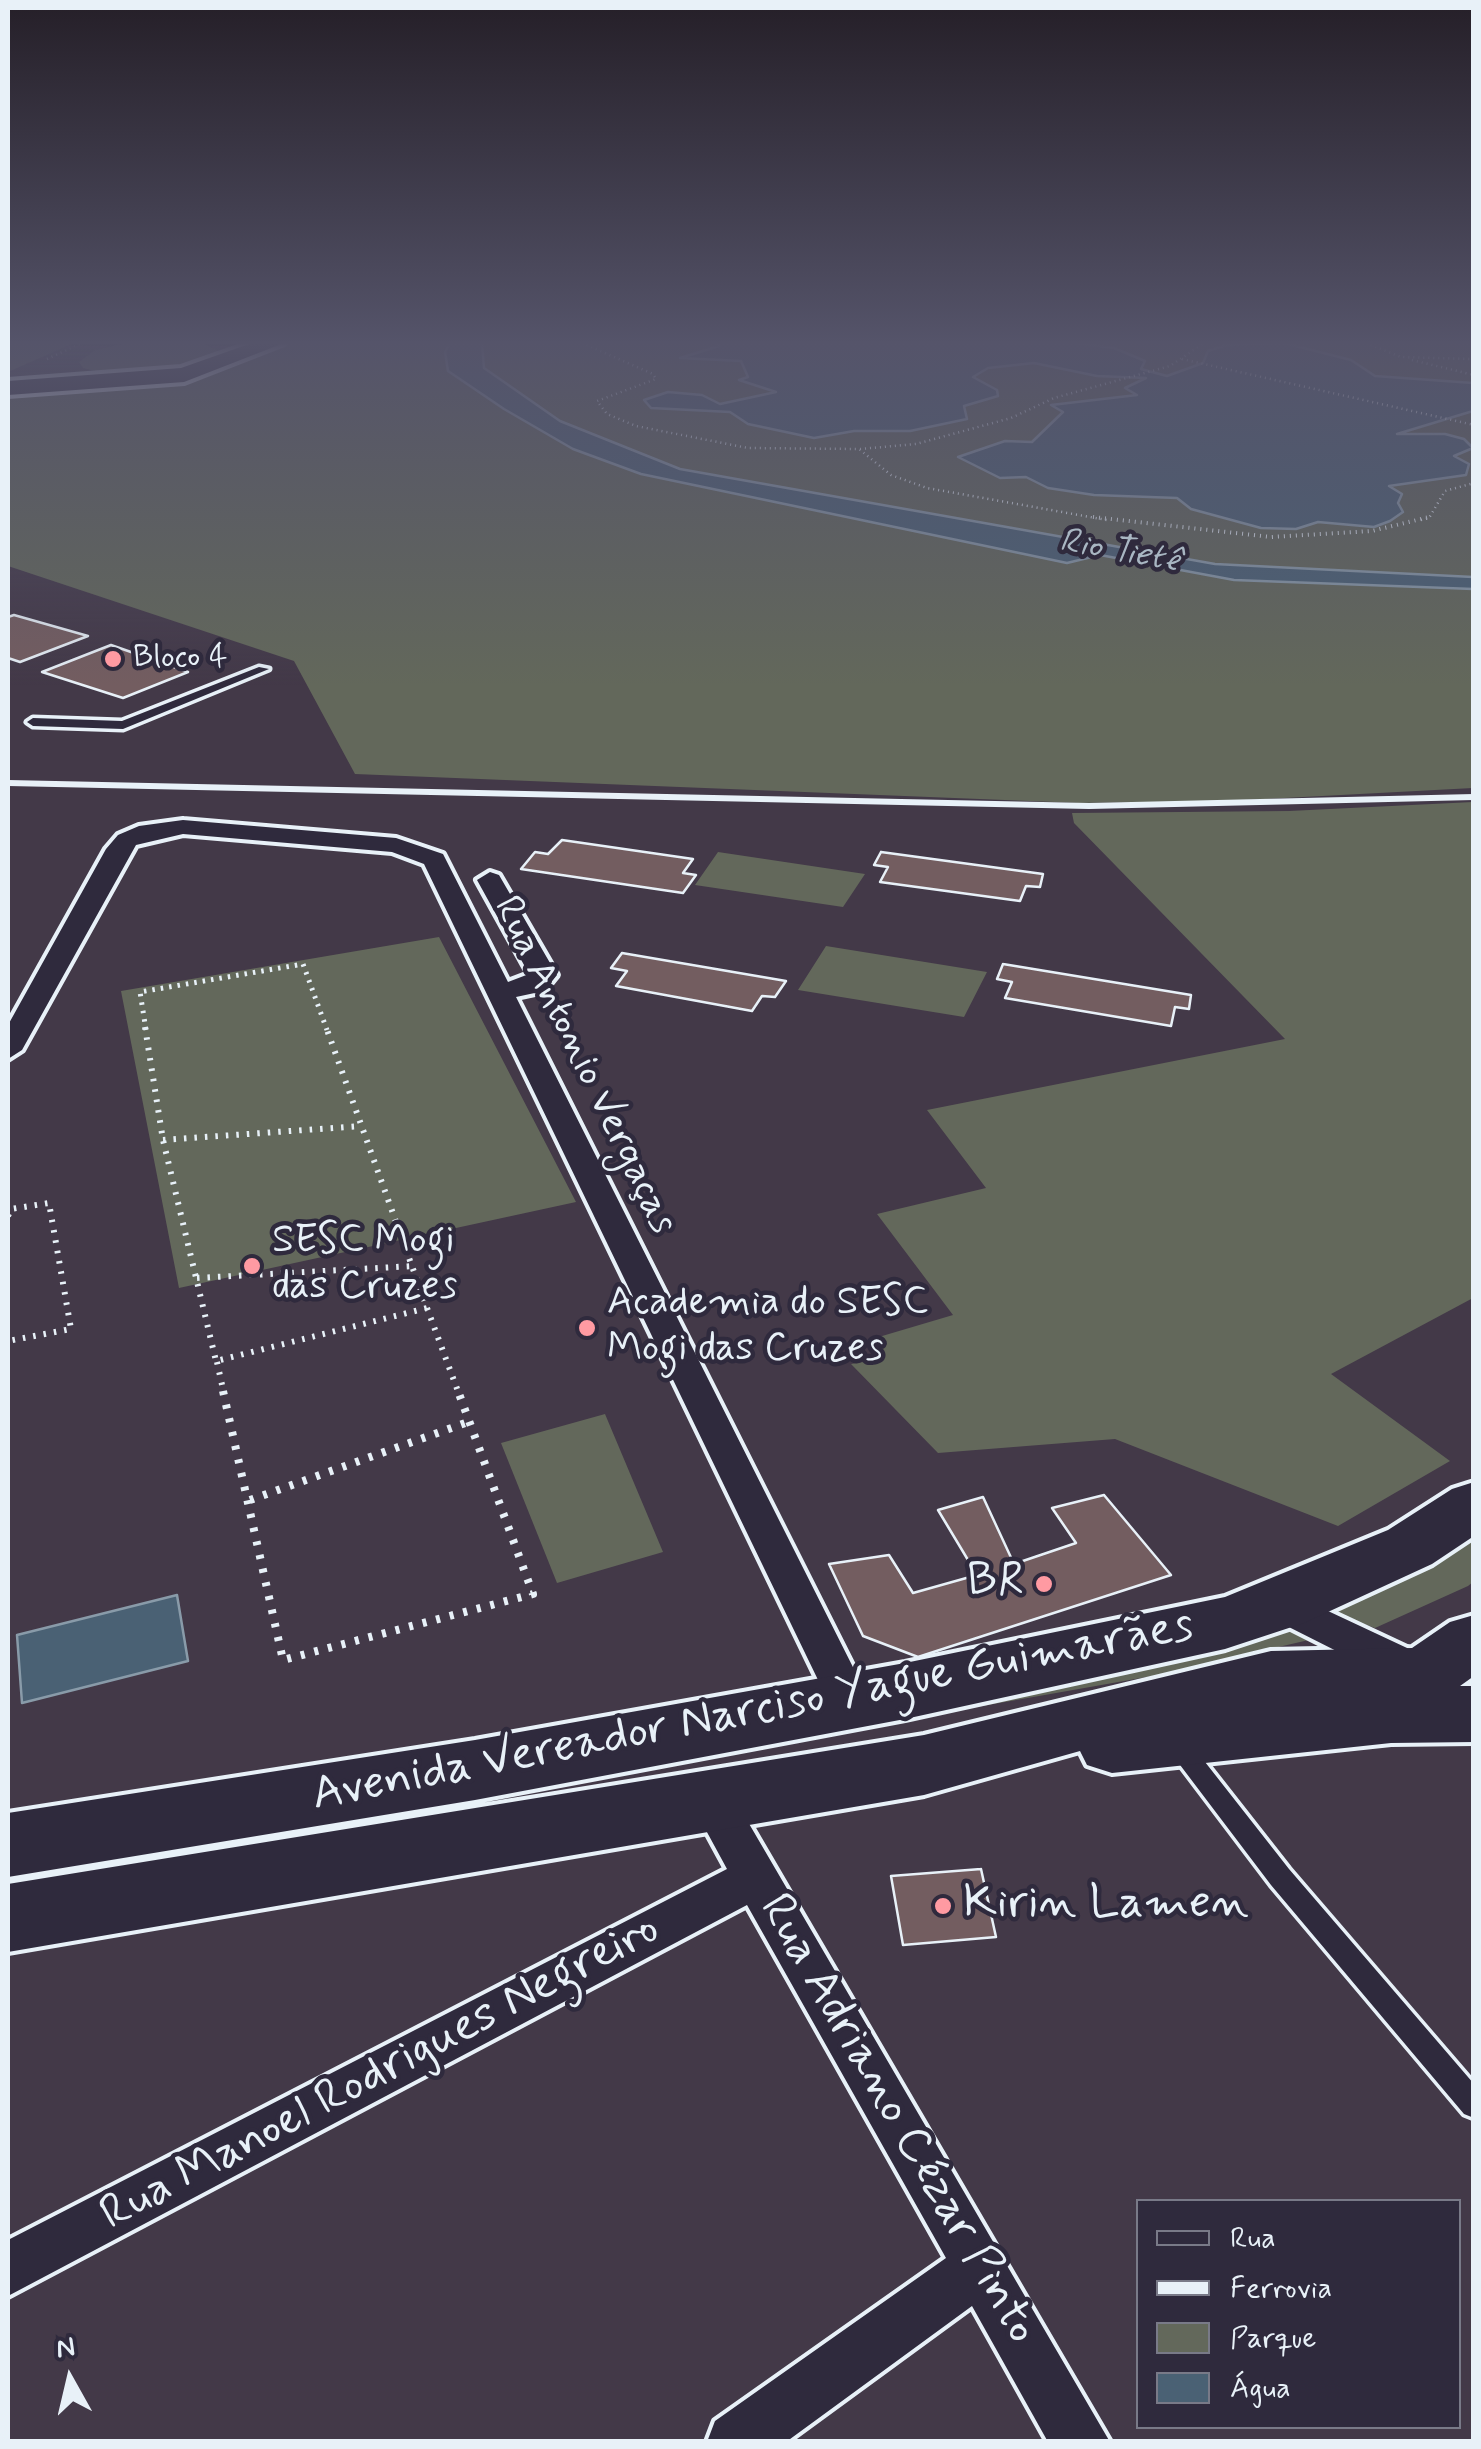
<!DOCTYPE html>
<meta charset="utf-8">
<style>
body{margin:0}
#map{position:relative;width:1481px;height:2449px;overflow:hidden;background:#433948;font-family:Mynerve,sans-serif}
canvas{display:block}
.frame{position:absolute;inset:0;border:10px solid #e8f1f8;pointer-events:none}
.legend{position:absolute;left:1136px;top:2199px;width:325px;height:230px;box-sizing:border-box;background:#2f2a3d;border:2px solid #797a88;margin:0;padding:12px 18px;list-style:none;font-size:30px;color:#e8f1f8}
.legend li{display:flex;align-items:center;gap:20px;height:50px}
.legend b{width:50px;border:2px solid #797a88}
.north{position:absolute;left:20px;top:2329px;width:100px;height:100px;-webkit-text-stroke:8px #2f2a3d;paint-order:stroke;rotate:352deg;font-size:28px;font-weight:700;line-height:40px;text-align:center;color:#e8f1f8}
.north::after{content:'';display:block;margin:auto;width:35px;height:45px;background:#e8f1f8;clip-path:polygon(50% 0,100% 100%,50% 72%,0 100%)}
</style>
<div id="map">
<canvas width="1481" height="2449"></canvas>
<div class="frame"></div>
<ul class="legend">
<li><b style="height:12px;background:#2f2a3d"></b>Rua</li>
<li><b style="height:12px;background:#e8f1f8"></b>Ferrovia</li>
<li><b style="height:28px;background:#63685b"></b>Parque</li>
<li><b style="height:28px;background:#4a6174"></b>Água</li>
</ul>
<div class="north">N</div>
</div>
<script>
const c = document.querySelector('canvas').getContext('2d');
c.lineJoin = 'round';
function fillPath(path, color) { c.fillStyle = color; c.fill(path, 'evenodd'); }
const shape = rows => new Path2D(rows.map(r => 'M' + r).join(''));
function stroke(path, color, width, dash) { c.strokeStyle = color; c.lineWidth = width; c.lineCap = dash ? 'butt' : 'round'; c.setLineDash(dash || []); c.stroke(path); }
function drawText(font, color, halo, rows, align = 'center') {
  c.font = font + ' Mynerve,sans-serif'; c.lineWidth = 9; c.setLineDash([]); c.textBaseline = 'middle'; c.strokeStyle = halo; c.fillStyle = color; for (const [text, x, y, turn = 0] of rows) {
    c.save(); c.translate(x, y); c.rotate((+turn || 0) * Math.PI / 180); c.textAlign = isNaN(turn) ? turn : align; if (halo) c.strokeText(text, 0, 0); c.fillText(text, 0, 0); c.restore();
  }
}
fillPath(shape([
 [8,343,74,343,8,372],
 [126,343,202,343,221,352,220,357,197,368,112,375,83,368,79,362,95,350],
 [289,343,450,343,445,352,449,371,573,449,1067,563,1100,555,1234,580,1473,589,1473,788,1228,801,1079,803,355,774,294,661,8,566,8,394,202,379],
 [482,343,1473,343,1473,577,1215,564,680,469,560,421,512,391,484,368],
 [1473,802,1473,1298,1331,1374,1450,1461,1338,1526,1115,1439,938,1453,851,1364,882,1359,872,1339,953,1315,877,1214,986,1188,927,1110,1285,1039,1074,823,1072,813,1289,811],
 [718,852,865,874,843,907,695,885],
 [439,937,576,1202,179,1288,121,991],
 [826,946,987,972,964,1017,798,990],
 [605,1414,663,1552,557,1583,501,1443],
 [1473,1532,1473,1582,1468,1586,1375,1628,1322,1609],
 [1287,1629,1313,1639,1158,1675,8,1878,8,1857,1170,1660]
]), '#63685b');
const water = shape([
 [450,343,482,343,484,368,560,421,680,469,1215,564,1473,577,1473,589,1234,580,1100,555,1067,563,641,474,573,449,504,409,448,371,445,352,450,343],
 [716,343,1075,343,1114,348,1145,361,1141,369,1167,376,1203,363,1208,351,1227,345,1284,343,1351,360,1375,376,1473,383,1473,411,1397,434,1445,434,1464,439,1473,448,1454,456,1469,464,1466,475,1389,486,1402,494,1398,503,1403,512,1390,521,1374,527,1318,522,1296,529,1261,528,1191,509,1177,498,1094,495,1048,488,1026,477,1000,478,958,457,1005,441,1032,442,1063,412,1051,405,1137,395,1125,388,1146,378,1097,376,1034,363,988,368,973,377,997,390,998,396,964,406,967,419,910,431,854,431,814,438,748,424,730,412,651,408,644,400,668,392,702,395,720,404,776,392,739,380,748,377,741,361,680,358,719,346,716,343],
 [177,1595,188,1661,22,1703,17,1635,177,1595]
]);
fillPath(water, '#4a6174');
stroke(water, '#899ba9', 2.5);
const building = shape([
 [14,615,88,636,20,662,8,658,8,617,14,615],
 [111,645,188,672,123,698,42,672,111,645],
 [562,840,693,859,683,873,696,875,683,893,521,869,535,852,548,854,562,840],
 [881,852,1043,874,1040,887,1026,886,1020,901,880,882,888,867,874,865,881,852],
 [622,953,786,981,775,997,762,996,752,1011,616,986,627,971,611,968,622,953],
 [1003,964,1191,995,1189,1009,1175,1007,1171,1026,1005,998,1012,982,997,979,1003,964],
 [1104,1495,1171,1575,918,1657,863,1636,829,1564,889,1555,913,1593,977,1575,938,1510,983,1497,1014,1564,1076,1543,1052,1508,1104,1495],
 [981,1869,996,1937,903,1945,891,1876,981,1869]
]);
fillPath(building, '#735d60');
stroke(building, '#e8f1f8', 2.5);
const service = shape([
 [259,667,269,669,123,729,33,726,27,722,33,718,122,721,259,667],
 [1179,1736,1187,1739,1289,1869,1474,2084,1474,2118,1464,2114,1271,1885,1171,1753,1167,1746,1171,1739,1179,1736]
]);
const minor = shape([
 [183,820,396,838,443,854,508,982,529,974,477,880,490,872,499,875,557,975,544,991,516,997,870,1701,864,1713,849,1718,834,1713,424,864,392,852,183,834,136,845,22,1050,8,1059,8,1025,106,849,118,835,139,826,183,820],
 [1281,1589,1422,1655,1428,1667,1422,1679,1407,1684,1392,1679,1267,1616,1261,1605,1267,1594,1281,1589],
 [711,1780,727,1786,1110,2442,1048,2442,972,2306,786,2442,707,2442,715,2421,946,2258,747,1905,8,2296,8,2240,727,1869,689,1799,695,1786,711,1780]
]);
const primary = shape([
 [252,343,284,343,184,382,8,395,8,381,181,368,252,343],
 [1474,1482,1474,1536,1432,1564,1304,1623,1225,1649,905,1719,475,1800,8,1877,8,1813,475,1740,905,1663,1225,1597,1388,1530,1452,1489,1474,1482],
 [1474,1615,1474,1676,1460,1686,1474,1686,1474,1742,1391,1743,1112,1773,1087,1765,1080,1751,924,1795,8,1952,8,1884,924,1735,1271,1651,1412,1648,1450,1622,1474,1615]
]);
stroke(service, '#e8f1f8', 7);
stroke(minor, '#e8f1f8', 8);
stroke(primary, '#e8f1f8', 8);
stroke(shape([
 [582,343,653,374,656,379,597,401,607,414,636,426,748,448,859,449,891,475,927,488,1107,520],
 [1366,343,1401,357,1472,359],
 [1462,343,1474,345],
 [47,359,82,343],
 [1182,359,1474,425],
 [1412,360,1474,375],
 [860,449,916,444,1011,418,1054,398,1170,366,1204,343],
 [1421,520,1429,518,1445,491,1474,483]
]), '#e8f1f8', 2.5, [1, 4]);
stroke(shape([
 [1093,517,1271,537,1372,531,1429,517]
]), '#e8f1f8', 4, [1, 5]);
stroke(shape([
 [146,1030,140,992,303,964,327,1030]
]), '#e8f1f8', 5, [2.5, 6]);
stroke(shape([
 [145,1027,163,1140,216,1361,427,1308,326,1027],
 [163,1140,361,1126],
 [8,1216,11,1209,49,1203,71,1329,8,1341],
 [197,1278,414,1266],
 [427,1308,459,1394],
 [217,1362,224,1394]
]), '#e8f1f8', 6, [2.5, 8]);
stroke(shape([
 [223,1391,283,1660,533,1594,458,1391],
 [250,1500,471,1421]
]), '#e8f1f8', 8, [4, 10]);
fillPath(service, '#2f2a3d');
fillPath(minor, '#2f2a3d');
fillPath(primary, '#2f2a3d');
stroke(shape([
 [8,783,1089,806,1474,797]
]), '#e8f1f8', 6);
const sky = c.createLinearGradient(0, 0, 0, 686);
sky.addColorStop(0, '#251f28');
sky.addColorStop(0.5, '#55546a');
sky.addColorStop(1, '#55546a00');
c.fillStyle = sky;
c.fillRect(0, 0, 1481, 686);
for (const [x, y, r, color] of [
 [113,659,10,"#ff9aa2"],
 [252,1266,10,"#ff9aa2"],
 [587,1328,10,"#ff9aa2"],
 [1044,1584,10,"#ff9aa2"],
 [943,1906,10,"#ff9aa2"]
]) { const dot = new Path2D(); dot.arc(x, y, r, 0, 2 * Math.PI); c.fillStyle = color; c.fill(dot); stroke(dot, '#2f2a3d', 4); }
drawText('32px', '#e8f1f8', '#2f2a3d', [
 ["Bloco 4",133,659]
], 'left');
drawText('italic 35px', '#a9b7c3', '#2f2a3d', [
 ["Rio Tietê",1120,553,10]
]);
drawText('40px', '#e8f1f8', '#2f2a3d', [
 ["Rua Antonio Vergaças",583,1066,64]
]);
drawText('40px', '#e8f1f8', '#2f2a3d', [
 ["SESC Mogi",272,1243],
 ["das Cruzes",272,1289],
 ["Academia do SESC",607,1305],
 ["Mogi das Cruzes",607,1351]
], 'left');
drawText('48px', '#e8f1f8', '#2f2a3d', [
 ["BR",1024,1584],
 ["Kirin Lamen",963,1906,"left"]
], 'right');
drawText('48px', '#e8f1f8', '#2f2a3d', [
 ["Avenida Vereador Narciso Yague Guimarães",753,1713,-11],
 ["Rua Manoel Rodrigues Negreiro",381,2074,-28],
 ["Rua Adriano Cézar Pinto",896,2120,60]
]);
</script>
